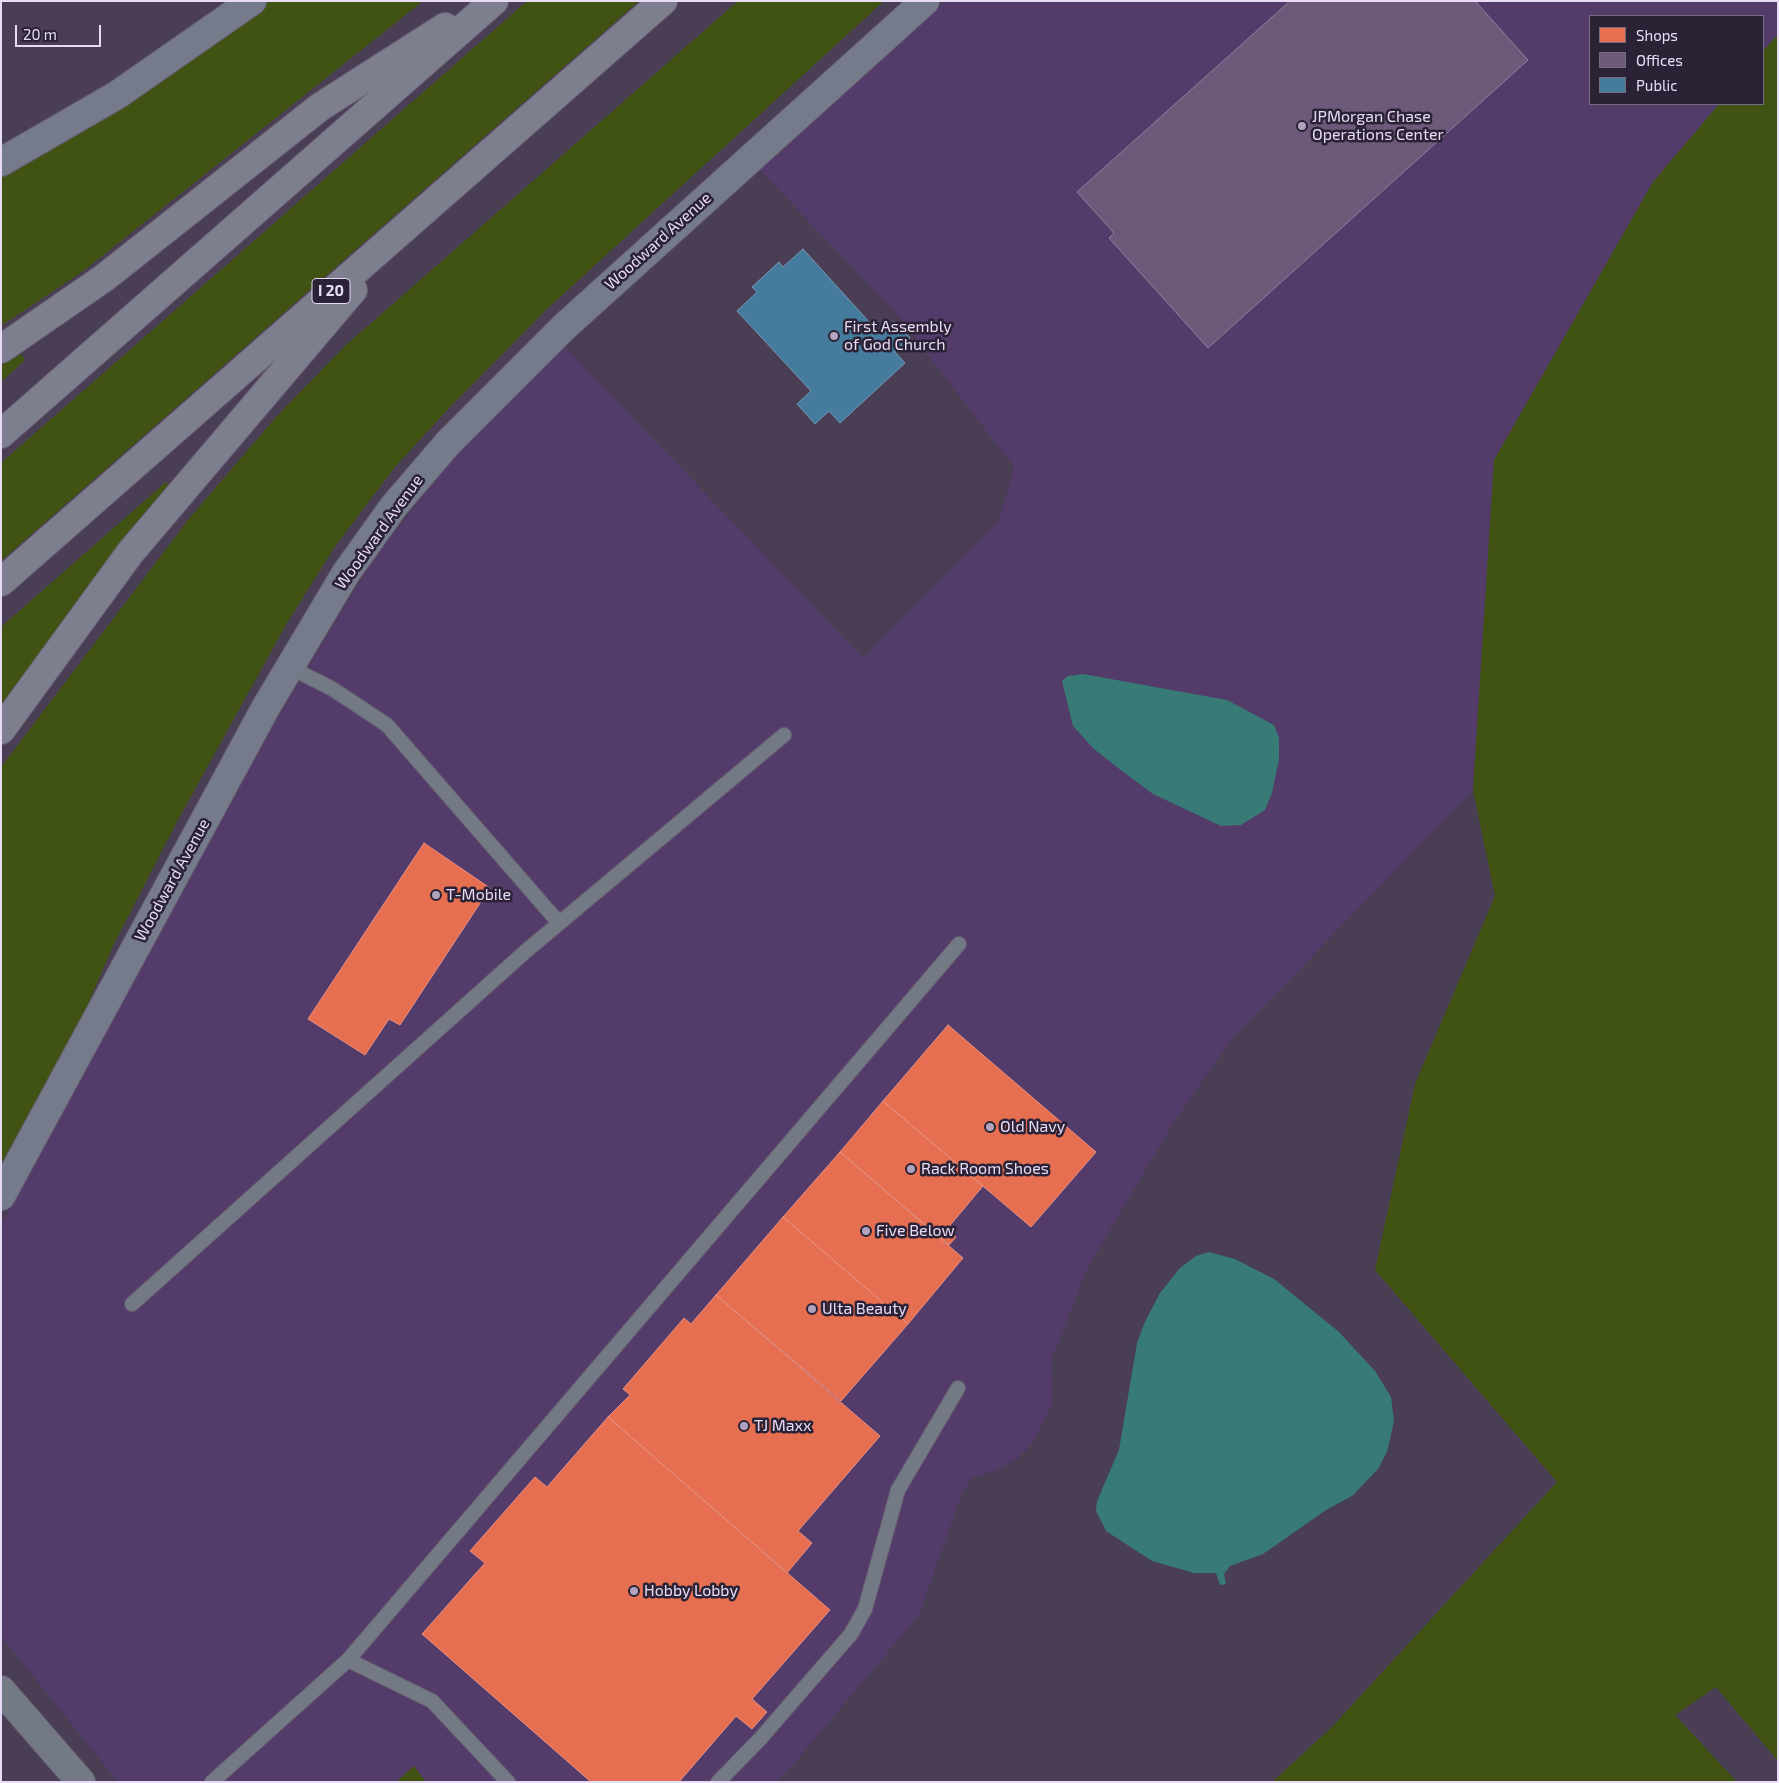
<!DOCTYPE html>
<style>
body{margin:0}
#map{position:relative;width:1779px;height:1783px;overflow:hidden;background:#4a3e55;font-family:"Exo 2",sans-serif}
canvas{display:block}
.frame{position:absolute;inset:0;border:2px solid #e7dbf5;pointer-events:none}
.legend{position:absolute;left:1589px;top:15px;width:175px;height:90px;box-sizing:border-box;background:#2b2235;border:1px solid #766c82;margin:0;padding:6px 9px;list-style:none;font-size:15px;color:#e7dbf5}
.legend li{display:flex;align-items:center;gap:10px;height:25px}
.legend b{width:25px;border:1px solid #766c82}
.scale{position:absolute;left:15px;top:25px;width:86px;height:22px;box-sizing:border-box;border:2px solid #e7dbf5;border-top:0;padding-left:6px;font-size:15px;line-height:18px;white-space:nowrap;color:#e7dbf5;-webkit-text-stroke:4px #2b2235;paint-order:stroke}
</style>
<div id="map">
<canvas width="1779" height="1783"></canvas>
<div class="frame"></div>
<ul class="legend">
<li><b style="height:14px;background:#e76f51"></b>Shops</li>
<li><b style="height:14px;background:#6d597a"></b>Offices</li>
<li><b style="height:14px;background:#457b9d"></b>Public</li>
</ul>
<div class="scale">20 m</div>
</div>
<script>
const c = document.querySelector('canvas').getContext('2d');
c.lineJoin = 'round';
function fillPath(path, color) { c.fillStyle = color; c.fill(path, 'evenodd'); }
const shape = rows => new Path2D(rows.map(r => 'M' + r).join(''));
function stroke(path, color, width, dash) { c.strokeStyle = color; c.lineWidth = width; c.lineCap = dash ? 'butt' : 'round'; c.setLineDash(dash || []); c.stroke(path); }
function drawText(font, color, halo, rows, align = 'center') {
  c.font = font + ' "Exo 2",sans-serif'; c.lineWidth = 5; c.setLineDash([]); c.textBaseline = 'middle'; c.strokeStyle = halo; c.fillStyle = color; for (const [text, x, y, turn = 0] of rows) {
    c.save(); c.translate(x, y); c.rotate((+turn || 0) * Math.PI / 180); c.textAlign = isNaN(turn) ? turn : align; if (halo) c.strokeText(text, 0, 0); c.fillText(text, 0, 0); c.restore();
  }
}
fillPath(shape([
 [946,1,1778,1,1778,34,1763,51,1763,16,1590,16,1590,104,1719,104,1653,182,1494,460,1473,790,1230,1041,1172,1125,1087,1269,1051,1361,1053,1402,1032,1444,1018,1458,995,1471,972,1478,962,1493,919,1615,792,1766,775,1782,426,1782,414,1766,396,1782,118,1782,1,1636,1,1225,277,719,371,563,434,481,478,431,564,346,863,658,999,521,1014,467,896,313,760,170]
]), '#533b6a');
fillPath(shape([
 [269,1,423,1,82,272,1,326,1,174,41,155,146,93],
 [527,1,639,1,1,561,1,463],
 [738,1,884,1,548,308,448,409,395,467,336,545,287,623,179,818,113,946,77,1030,1,1172,1,767,188,520,277,416,345,346],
 [1778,34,1778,1761,1716,1687,1675,1715,1737,1782,1272,1782,1331,1728,1557,1482,1375,1270,1415,1084,1495,896,1473,790,1494,460,1653,182,1719,104,1763,104,1763,51],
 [21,354,25,360,1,382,1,365],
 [166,482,172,490,1,718,1,627],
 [414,1766,426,1782,396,1782]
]), '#405312');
fillPath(shape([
 [1083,674,1227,700,1274,725,1279,738,1279,759,1272,793,1265,810,1241,825,1221,826,1153,794,1122,771,1094,749,1073,726,1062,681,1068,676],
 [1209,1252,1235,1259,1274,1279,1339,1332,1375,1371,1391,1397,1394,1421,1387,1452,1378,1469,1352,1496,1326,1510,1263,1554,1230,1566,1224,1574,1226,1584,1220,1585,1216,1573,1194,1573,1152,1561,1106,1531,1096,1511,1097,1501,1119,1450,1137,1343,1145,1322,1160,1293,1180,1268,1196,1256]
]), '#387b76');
const shops = shape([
 [424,843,490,888,400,1025,389,1019,365,1055,308,1019,424,843],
 [948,1025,1096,1152,1031,1227,883,1101,948,1025],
 [883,1101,983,1186,947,1229,956,1237,949,1245,840,1152,883,1101],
 [840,1152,963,1258,908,1324,783,1217,840,1152],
 [783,1217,908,1324,841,1401,716,1295,783,1217],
 [716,1295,880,1436,798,1531,812,1543,787,1573,608,1417,630,1395,623,1389,684,1318,691,1324,716,1295],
 [608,1417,830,1610,752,1699,767,1712,752,1729,736,1716,679,1782,591,1782,422,1634,485,1563,470,1551,535,1477,547,1487,608,1417]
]);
fillPath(shops, '#e76f51');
stroke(shops, '#e78f82', 1);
const offices = shape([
 [1290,1,1475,1,1528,60,1208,348,1109,238,1114,233,1077,192,1290,1]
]);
fillPath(offices, '#6d597a');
stroke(offices, '#92809f', 1);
const public = shape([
 [803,249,880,334,894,321,910,338,895,352,905,363,840,423,829,411,815,424,797,404,811,391,737,311,757,292,752,287,779,262,783,267,803,249]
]);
fillPath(public, '#457b9d');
stroke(public, '#7698b7', 1);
const service = shape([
 [289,667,331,688,387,725,559,923],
 [132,1304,526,951,784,735],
 [348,1660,959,944],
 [212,1782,348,1660,432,1701,508,1782],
 [718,1782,760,1739,851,1634,865,1609,898,1490,958,1388]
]);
const tertiary = shape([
 [1,1690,81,1782]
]);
const secondary = shape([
 [1,162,117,95,252,1],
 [1,1196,266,707,346,573,394,506,448,443,564,327,925,1]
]);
const motorway = shape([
 [1,349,104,278,320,107,445,27],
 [1,434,494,1],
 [1,582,663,1],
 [1,730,130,553,353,290]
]);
stroke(service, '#665c70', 16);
stroke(tertiary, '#665c70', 30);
stroke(secondary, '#665c70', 30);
stroke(motorway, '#665c70', 30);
stroke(service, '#737a85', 14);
stroke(tertiary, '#737a85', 28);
stroke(secondary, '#757b8b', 28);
stroke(motorway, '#7d7f8e', 28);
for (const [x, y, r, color] of [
 [1302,126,5,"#b0a4bd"],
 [834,336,5,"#b0a4bd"],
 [436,895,5,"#b0a4bd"],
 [990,1127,5,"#b0a4bd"],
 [911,1169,5,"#b0a4bd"],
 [866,1231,5,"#b0a4bd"],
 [812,1309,5,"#b0a4bd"],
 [744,1426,5,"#b0a4bd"],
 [634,1591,5,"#b0a4bd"]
]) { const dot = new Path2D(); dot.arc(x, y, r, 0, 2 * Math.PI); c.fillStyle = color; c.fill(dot); stroke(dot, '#2b2235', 2); }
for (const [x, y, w] of [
 [331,291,38]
]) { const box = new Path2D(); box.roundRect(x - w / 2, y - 12.5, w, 25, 4); c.fillStyle = '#2b2235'; c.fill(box); stroke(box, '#e7dbf5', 1); }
drawText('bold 15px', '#e7dbf5', null, [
 ["I 20",331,291]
]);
drawText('16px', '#e7dbf5', '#2b2235', [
 ["JPMorgan Chase",1312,117],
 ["Operations Center",1312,135],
 ["First Assembly",844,327],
 ["of God Church",844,345],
 ["T-Mobile",446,895],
 ["Old Navy",1000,1127],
 ["Rack Room Shoes",921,1169],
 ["Five Below",876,1231],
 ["Ulta Beauty",822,1309],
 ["TJ Maxx",754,1426],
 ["Hobby Lobby",644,1591]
], 'left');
drawText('16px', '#e7dbf5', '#2b2235', [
 ["Woodward Avenue",658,241,-42],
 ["Woodward Avenue",379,532,-54],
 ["Woodward Avenue",172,880,-61]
]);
</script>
